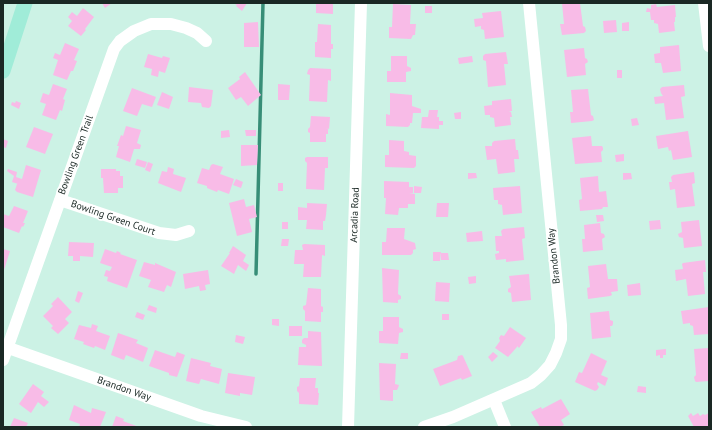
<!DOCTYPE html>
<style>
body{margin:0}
#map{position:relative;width:712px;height:430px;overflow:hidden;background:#ccf2e5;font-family:"PT Sans",sans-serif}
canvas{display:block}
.frame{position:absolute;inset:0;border:4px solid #1a2824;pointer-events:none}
</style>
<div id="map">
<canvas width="712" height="430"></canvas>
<div class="frame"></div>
</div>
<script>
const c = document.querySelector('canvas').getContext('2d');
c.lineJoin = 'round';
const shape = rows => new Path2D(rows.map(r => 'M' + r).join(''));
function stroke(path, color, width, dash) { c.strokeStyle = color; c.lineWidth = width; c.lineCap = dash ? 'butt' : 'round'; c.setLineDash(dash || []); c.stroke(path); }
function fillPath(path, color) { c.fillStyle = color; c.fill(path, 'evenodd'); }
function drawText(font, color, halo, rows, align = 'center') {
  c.font = font + ' "PT Sans",sans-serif'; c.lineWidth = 3.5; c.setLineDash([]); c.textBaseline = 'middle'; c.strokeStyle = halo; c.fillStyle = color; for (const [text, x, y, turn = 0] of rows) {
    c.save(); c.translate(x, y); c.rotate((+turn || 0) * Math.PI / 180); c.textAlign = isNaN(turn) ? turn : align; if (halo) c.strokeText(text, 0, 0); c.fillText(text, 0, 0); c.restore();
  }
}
stroke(shape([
 [256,274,263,3]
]), '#378e77', 3.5);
fillPath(shape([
 [102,3,112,3,105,8],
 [233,3,247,3,242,11,236,6,237,5],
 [316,3,333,3,333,14,316,13],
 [562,3,580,3,583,26,585,27,586,31,584,33,562,35,560,24,564,24],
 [393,4,411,5,410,24,416,24,415,35,413,35,411,39,389,38,389,27,392,27],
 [656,4,657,7,675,5,676,17,675,17,675,22,674,22,675,31,659,33,658,24,654,23,654,20,651,20,650,12,646,12,647,8,651,9,651,5],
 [425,6,432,6,432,13,425,13],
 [83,8,94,17,85,29,86,30,81,36,68,26,72,21,68,17,72,12,77,16],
 [501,11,504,37,485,39,484,30,481,29,481,26,475,27,474,19,483,18,482,13],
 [616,20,617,32,604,33,603,21],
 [258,22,259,47,244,47,244,23],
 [629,22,629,31,622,31,622,23],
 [318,24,331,25,331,44,333,44,333,49,331,49,331,58,315,57,315,42,317,42],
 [65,43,79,49,74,60,77,61,73,71,71,71,67,80,53,75,58,60,53,58,55,53,60,55],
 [679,45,681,71,663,73,661,63,655,63,654,54,660,53,660,47],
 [584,48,585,58,587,59,588,62,585,64,586,75,567,77,564,50],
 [506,52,508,64,504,64,506,85,488,87,486,61,483,60,483,56,485,54],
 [148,54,162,58,163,56,170,58,165,73,159,71,158,77,151,75,152,69,144,67],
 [391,56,407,56,407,66,411,68,411,71,406,72,406,82,387,82,387,71,391,71],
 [472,56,473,62,459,64,458,58],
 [310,68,331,69,331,81,328,80,327,102,309,101,310,75,307,74,308,70],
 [617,70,622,70,622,78,617,78],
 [245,72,261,95,248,106,241,97,236,100,228,88,240,79,239,77],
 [53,84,67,89,63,99,65,100,62,111,60,110,56,120,42,115,46,104,40,102,43,93,49,95],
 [278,84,290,85,289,100,278,100],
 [684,85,685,96,681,97,684,118,666,120,664,103,655,104,654,97,663,96,661,93,660,89,662,87],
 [189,87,213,90,211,106,209,108,202,107,201,103,188,102],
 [132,88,156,97,152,107,142,104,137,116,123,111],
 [588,89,591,115,593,116,594,120,592,121,571,123,570,112,573,112,571,90],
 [162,92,173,97,169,109,157,105],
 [390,93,412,95,412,106,421,109,421,113,413,113,412,123,410,123,410,125,408,127,386,126,386,114,390,115],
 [511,99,512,111,509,111,511,112,512,117,510,117,511,125,495,127,494,118,490,117,490,115,485,115,484,106,492,105,492,101],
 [16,101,21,103,19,109,11,105,12,102,15,103],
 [429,110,438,110,437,117,439,117,439,121,443,121,443,125,439,125,439,129,421,128,422,117,428,117],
 [461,112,461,119,455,119,454,113],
 [311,116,330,117,329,129,326,128,328,129,328,134,326,134,326,142,310,142,310,133,308,132,308,129,310,127],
 [637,118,639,125,632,126,631,119],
 [126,126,141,130,137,143,141,145,140,149,134,149,130,162,116,157,119,146,117,146,121,135,123,136],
 [34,127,53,134,45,154,26,147],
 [229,130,230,137,221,138,221,131],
 [245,130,256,130,256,136,246,136],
 [688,131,692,157,673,160,671,150,669,151,668,147,658,149,656,136],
 [591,136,592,146,602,146,603,148,603,150,601,152,602,162,575,164,572,138],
 [3,139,8,141,6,148,3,147],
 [515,139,516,150,518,150,519,159,514,159,515,172,498,174,496,159,487,160,485,146,492,146,492,143,494,141],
 [389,140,404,141,404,151,409,152,409,155,416,156,416,166,414,168,385,167,385,155,389,155],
 [241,145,258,145,257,165,241,166],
 [624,154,624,161,616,162,615,155],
 [307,157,328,157,328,168,325,168,324,190,306,189,307,163,305,161,305,158],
 [137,159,147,162,145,168,135,165],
 [148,162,153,164,150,172,145,170],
 [213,164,223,167,220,174,234,179,229,194,218,190,217,192,207,188,207,186,197,183,202,168,209,170,211,165],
 [26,165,41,170,33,197,17,192,15,190,17,184,18,184,12,182,14,176,7,171,8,169,17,172,16,177,22,179],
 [168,167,174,169,173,174,186,178,181,192,158,183,162,171,167,172],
 [101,169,116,169,116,171,120,171,120,176,123,176,123,188,118,188,118,193,104,193,103,178,101,178],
 [694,172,695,183,692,184,695,206,677,208,675,189,670,190,669,182,672,182,671,177,673,175],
 [468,173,476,173,477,178,468,179],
 [623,173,631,173,632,179,623,180],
 [598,176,599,192,606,191,608,207,603,207,602,209,580,211,579,200,582,199,580,178],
 [236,179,243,182,241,188,233,185],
 [384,181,409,182,409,187,413,187,413,193,409,193,415,194,415,204,408,204,408,208,399,208,398,215,385,214,386,198,384,198],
 [278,183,283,183,283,191,278,191],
 [414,186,422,187,421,193,414,193],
 [520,186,522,213,503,215,502,205,498,204,498,200,494,200,493,188],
 [244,199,246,207,254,205,257,217,249,219,252,232,237,236,229,203],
 [307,203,327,204,326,215,325,221,323,221,323,230,306,229,307,220,298,220,298,207,307,208],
 [437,203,449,203,448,217,436,217],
 [14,206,28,211,23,223,25,223,23,227,22,226,19,233,3,227,3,214,9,216],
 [596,215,603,215,604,221,597,222],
 [660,220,661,229,650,230,649,221],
 [699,220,702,246,684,248,683,238,679,237,678,234,682,232,681,222],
 [282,222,288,222,288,229,282,229],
 [600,223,601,233,604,234,605,237,602,239,603,250,583,252,582,239,585,239,584,225],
 [524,227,525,238,522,239,524,260,506,262,506,259,496,260,495,254,499,253,499,251,496,251,495,236,502,236,501,231,503,229],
 [387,228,405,228,404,239,415,243,416,249,413,250,413,253,411,255,382,255,382,242,386,242],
 [482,231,483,241,467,242,466,233],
 [282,239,289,239,288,246,281,246],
 [69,242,94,243,93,257,80,256,80,261,73,261,73,256,68,256],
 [304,244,325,245,325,256,322,255,321,277,303,277,304,264,294,264,295,250,303,250,302,245],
 [233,246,246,255,243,261,249,265,246,271,238,265,234,274,221,266,230,253,229,253],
 [3,249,10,251,3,273],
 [105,249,116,253,117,251,121,253,120,254,137,260,127,288,107,281,108,277,104,276,106,270,110,271,112,267,100,263],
 [433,252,441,252,440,261,433,261],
 [441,253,448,253,449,260,441,260],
 [705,260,706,272,703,272,705,294,688,296,686,279,676,281,675,270,683,269,682,264,683,263],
 [144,262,155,265,155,263,176,272,171,287,167,285,164,292,148,287,151,280,139,276],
 [606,264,608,279,617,279,618,291,611,292,612,295,610,296,588,299,587,288,590,287,588,266],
 [382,268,399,270,398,294,401,296,401,299,398,300,398,303,383,302],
 [208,270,210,284,205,285,206,290,200,291,199,286,185,289,183,274],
 [529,274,531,300,512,302,511,293,508,292,508,289,511,287,509,276],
 [476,276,476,283,469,284,468,277],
 [436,282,450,283,449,302,435,301],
 [640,283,641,295,628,296,627,285],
 [308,288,321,289,321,306,323,307,323,312,321,312,321,322,305,321,305,311,303,309,303,306,306,305],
 [78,291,83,293,79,303,75,301],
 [58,297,72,312,65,319,69,323,58,334,51,328,53,326,43,316,53,306,51,304],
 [149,305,157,308,156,313,147,310],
 [709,307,709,334,694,335,693,326,690,325,690,323,683,324,681,311],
 [609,311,610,320,613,321,613,324,612,326,610,326,611,337,592,339,590,313],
 [137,312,145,315,143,320,135,317],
 [442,314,449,314,449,320,442,320],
 [383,317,399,317,399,327,403,329,403,332,399,333,398,344,379,343,379,331,383,331],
 [272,319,279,319,279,326,272,325],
 [92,324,98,326,96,331,110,336,105,350,95,346,94,348,83,344,84,342,74,339,79,325,91,328],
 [289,326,302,326,302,336,289,336],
 [510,327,526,338,519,348,517,346,517,347,508,357,495,348,500,341,499,338,501,335,504,336],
 [308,331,321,332,322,366,298,365,299,347,306,347,306,345,302,343,302,340,304,338,308,338],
 [118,333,138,340,136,343,148,348,143,362,126,355,124,360,111,355],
 [236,335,245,337,243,344,235,342],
 [709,348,709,381,696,382,695,381,694,377,696,375,694,349],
 [666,349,666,355,663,355,663,358,660,358,660,355,656,356,656,350],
 [155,350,175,357,177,352,185,355,177,377,169,375,169,373,149,366],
 [493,352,498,356,492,362,488,357],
 [401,353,408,353,408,359,400,359],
 [591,353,607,361,601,375,608,378,605,386,598,382,597,384,599,387,597,390,595,391,575,382,579,372,582,373],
 [462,355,463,356,472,376,462,380,461,378,440,386,433,369,457,360,458,356],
 [191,358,211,363,210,366,222,369,219,384,201,379,199,384,186,381],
 [379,363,396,364,395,384,399,385,398,388,397,390,393,390,393,401,380,400],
 [228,373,255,377,252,395,240,393,240,396,225,393],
 [300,378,316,378,315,388,318,388,318,393,319,393,318,405,299,404,299,393,297,391,297,387,299,386],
 [33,384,44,392,41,396,49,402,44,407,38,402,31,413,19,404],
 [638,386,646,387,646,393,637,392],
 [561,399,570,414,561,420,564,425,560,427,540,427,531,412,541,407,542,409],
 [74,405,91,413,92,408,106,412,100,427,79,427,80,424,69,420],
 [691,413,693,416,698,413,700,416,703,414,705,415,709,413,709,427,694,427,688,416],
 [116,416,124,419,123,421,139,427,112,427],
 [14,418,28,423,26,427,10,427]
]), '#f8bbe7');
stroke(shape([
 [704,3,709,46],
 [60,200,159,233,176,235,189,231],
 [3,346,201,416,246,427],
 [3,360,114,49,120,41,134,31,151,24,171,24,186,28,197,33,206,41],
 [494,400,505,427],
 [348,427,361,3],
 [424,427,453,417,531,383,541,375,550,365,556,353,561,339,561,325,529,3]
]), '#fff', 12);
stroke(shape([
 [3,71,25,3]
]), '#a0ecd8', 15);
drawText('10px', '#1a2824', '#fff', [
 ["Bowling Green Trail",76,155,-70],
 ["Arcadia Road",355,215,-88],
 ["Bowling Green Court",113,218,19],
 ["Brandon Way",554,256,-96],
 ["Brandon Way",124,389,19]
]);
</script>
